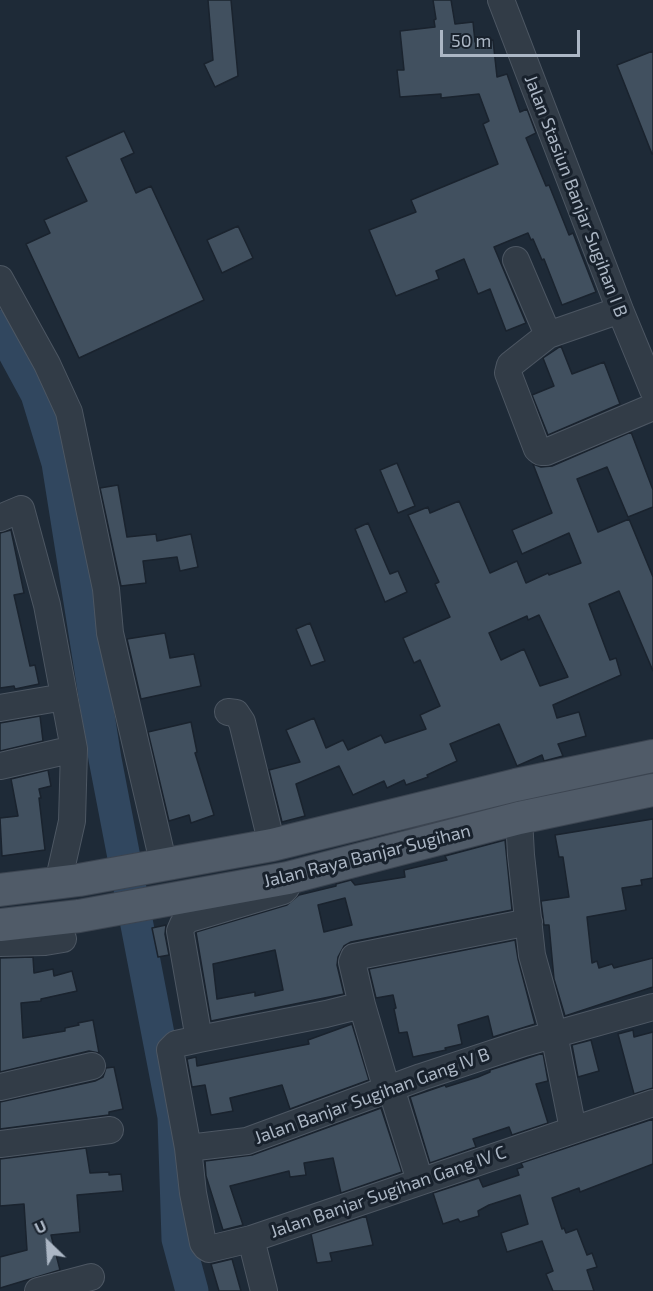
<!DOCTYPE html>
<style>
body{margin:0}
#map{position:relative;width:653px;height:1291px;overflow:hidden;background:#1e2a37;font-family:"Exo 2",sans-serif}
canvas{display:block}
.north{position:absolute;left:18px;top:1213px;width:60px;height:60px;-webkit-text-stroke:4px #18212c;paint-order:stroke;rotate:335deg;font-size:16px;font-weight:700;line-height:24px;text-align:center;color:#acb7c5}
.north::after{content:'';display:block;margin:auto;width:21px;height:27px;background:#acb7c5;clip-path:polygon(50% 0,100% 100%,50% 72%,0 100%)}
.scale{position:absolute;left:440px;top:30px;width:140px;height:27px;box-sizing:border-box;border:3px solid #acb7c5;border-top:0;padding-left:8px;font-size:18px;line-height:21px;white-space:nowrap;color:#acb7c5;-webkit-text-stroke:4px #18212c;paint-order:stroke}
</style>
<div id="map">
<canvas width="653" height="1291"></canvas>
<div class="north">U</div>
<div class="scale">50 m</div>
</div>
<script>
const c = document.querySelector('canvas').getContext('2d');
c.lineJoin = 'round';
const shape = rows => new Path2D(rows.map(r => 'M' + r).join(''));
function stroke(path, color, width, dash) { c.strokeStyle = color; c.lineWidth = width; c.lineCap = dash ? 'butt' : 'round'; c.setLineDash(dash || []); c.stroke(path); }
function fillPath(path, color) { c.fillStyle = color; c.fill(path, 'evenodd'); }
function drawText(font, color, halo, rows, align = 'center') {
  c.font = font + ' "Exo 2",sans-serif'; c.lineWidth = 6; c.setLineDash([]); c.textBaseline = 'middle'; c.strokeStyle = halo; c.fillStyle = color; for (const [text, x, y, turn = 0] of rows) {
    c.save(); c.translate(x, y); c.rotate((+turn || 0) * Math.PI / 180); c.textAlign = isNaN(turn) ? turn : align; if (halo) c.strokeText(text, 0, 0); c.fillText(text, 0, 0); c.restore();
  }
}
stroke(shape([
 [0,326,37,394,58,463,105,759,174,1117,178,1239,192,1291]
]), '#31475f', 33);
const building = shape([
 [208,0,231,0,238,76,215,87,204,64,213,60,208,0],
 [433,0,451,0,455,24,473,22,475,42,493,40,497,77,507,74,520,112,527,109,536,133,526,138,546,186,549,185,569,235,573,233,596,292,562,305,544,259,542,260,533,239,531,240,528,233,494,247,526,323,506,331,490,289,478,294,464,259,436,271,439,279,396,296,369,230,416,212,411,200,498,164,483,124,489,121,479,94,441,98,441,94,400,97,397,70,404,70,400,31,435,27,434,20,436,19,433,0],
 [653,51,653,154,652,154,617,65,653,51],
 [124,131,134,153,121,159,136,193,151,186,204,300,79,358,26,244,50,233,44,220,87,201,66,157,124,131],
 [238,226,253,258,222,273,207,240,238,226],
 [561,346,572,374,604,362,620,404,548,435,532,395,554,386,543,358,561,346],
 [631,432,653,490,653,507,628,517,607,467,577,479,598,532,629,519,653,577,653,671,619,591,589,604,610,660,616,658,621,675,553,705,557,718,579,712,586,736,558,744,563,756,544,761,542,755,517,766,499,724,450,744,457,761,427,775,428,777,406,785,404,780,387,788,384,781,353,795,339,766,296,784,305,816,282,822,269,770,300,762,286,730,314,718,326,748,343,740,348,750,381,735,385,743,426,729,420,715,440,706,420,660,414,663,403,638,450,617,435,584,439,582,408,515,428,507,430,513,459,501,490,573,517,561,526,583,548,573,549,575,581,563,569,533,522,554,512,530,552,513,533,464,541,467,552,466,631,432],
 [539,615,568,677,540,686,524,649,501,660,489,633,527,616,528,620,539,615],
 [397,463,415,506,398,513,380,470,397,463],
 [118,485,127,537,156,534,157,541,191,534,198,567,180,571,177,557,143,561,146,583,121,586,100,488,118,485],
 [368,523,390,574,398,571,407,592,385,602,355,529,368,523],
 [11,530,24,593,14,595,30,666,35,665,39,684,15,689,14,686,0,688,0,533,11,530],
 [310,623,325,661,311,666,296,629,310,623],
 [165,633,170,658,194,654,201,686,141,699,127,639,165,633],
 [40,716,43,741,0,751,0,723,40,716],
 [191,722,197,752,195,753,214,815,191,823,189,815,169,821,148,732,191,722],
 [48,770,51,786,39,789,41,798,39,798,45,850,2,856,0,818,18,816,11,779,48,770],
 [653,819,653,878,641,880,642,885,622,888,626,910,587,917,592,963,597,961,599,968,612,964,614,968,653,958,653,987,565,1016,554,979,549,925,544,925,541,901,569,897,563,857,559,857,555,835,653,819],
 [505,840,512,910,351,942,344,946,338,957,337,965,344,994,211,1021,196,932,287,905,299,895,336,886,336,884,351,880,355,885,405,877,404,870,447,860,445,856,505,840],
 [345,898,352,925,324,932,318,905,345,898],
 [275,950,283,990,255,996,255,992,217,999,213,964,275,950],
 [166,925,165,934,169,955,158,957,152,928,166,925],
 [515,940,518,959,535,1024,493,1037,488,1016,458,1025,462,1044,445,1048,446,1050,413,1057,407,1032,399,1033,394,1009,396,1008,393,995,376,998,369,969,515,940],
 [33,957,34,973,53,969,54,976,72,971,77,991,41,999,41,1001,21,1003,23,1038,65,1031,65,1028,79,1025,78,1023,93,1020,99,1053,89,1051,0,1072,0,958,33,957],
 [352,1024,369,1080,290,1109,282,1085,230,1098,233,1111,211,1115,205,1085,192,1087,187,1059,196,1057,197,1066,309,1044,308,1040,352,1024],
 [633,1030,634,1037,653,1032,653,1088,634,1094,618,1034,633,1030],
 [591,1040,599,1071,578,1077,572,1045,591,1040],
 [543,1053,548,1081,536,1084,548,1123,512,1135,509,1127,473,1139,476,1147,430,1163,410,1097,445,1085,446,1087,478,1077,490,1072,490,1070,543,1053],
 [114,1067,123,1109,109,1112,109,1115,0,1129,0,1102,95,1081,103,1077,106,1068,114,1067],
 [381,1108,402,1172,341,1193,333,1158,304,1163,306,1175,290,1177,289,1171,230,1186,243,1225,223,1230,206,1176,205,1161,252,1155,381,1108],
 [653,1119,653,1164,580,1192,579,1188,552,1198,562,1229,564,1228,566,1233,577,1229,587,1255,592,1253,597,1267,587,1270,594,1291,553,1291,546,1274,553,1271,542,1241,507,1252,501,1233,528,1224,520,1195,489,1205,478,1211,479,1216,460,1222,458,1219,443,1224,433,1193,479,1178,483,1187,519,1175,517,1169,523,1167,521,1163,653,1119],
 [86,1148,90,1173,109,1172,109,1175,121,1174,123,1191,77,1195,80,1232,51,1235,60,1270,0,1288,0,1257,27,1250,24,1204,0,1206,0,1159,86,1148],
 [366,1216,373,1245,330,1253,332,1261,317,1263,311,1234,366,1216],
 [232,1259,241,1291,219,1291,211,1264,232,1259]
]);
fillPath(building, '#41505f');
stroke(building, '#1a232e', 1.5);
const minor = shape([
 [501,0,620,310,653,390],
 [516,260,548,335],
 [0,279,47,364,69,412,106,589,110,633,164,866],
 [620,310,548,335,510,365,508,373,537,449,541,452,546,452,653,407],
 [0,518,21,509,47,605,74,749,72,821,58,883],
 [0,708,64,697],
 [228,712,236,713,242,722,272,845],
 [0,766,74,749],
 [519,818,521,855,532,955,554,1034,573,1129],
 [286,888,283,891,189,919,183,924,180,931,199,1039,176,1044,170,1050,188,1148,193,1193,203,1243,206,1247,209,1249,251,1239,653,1103],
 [0,943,45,942,63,939],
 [199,1039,326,1014,362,1005],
 [0,1087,92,1066],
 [391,1088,420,1181],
 [387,1090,362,1005,352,962,354,957,529,922],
 [0,1144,110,1130],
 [188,1148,247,1141,421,1077,524,1043,653,1007],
 [251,1239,264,1291],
 [38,1291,91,1277]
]);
const major = shape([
 [0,890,79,880,272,845,516,785,653,756],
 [0,925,79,916,288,878,519,818,653,790]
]);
stroke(minor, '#4d5763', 28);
stroke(major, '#3c4551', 34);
stroke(minor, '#323c47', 26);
stroke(major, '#505b68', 32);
drawText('18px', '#acb7c5', '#18212c', [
 ["Jalan Stasiun Banjar Sugihan I B",576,196,69],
 ["Jalan Raya Banjar Sugihan",367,856,-14],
 ["Jalan Banjar Sugihan Gang IV B",372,1096,-20],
 ["Jalan Banjar Sugihan Gang IV C",388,1192,-19]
]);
</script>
